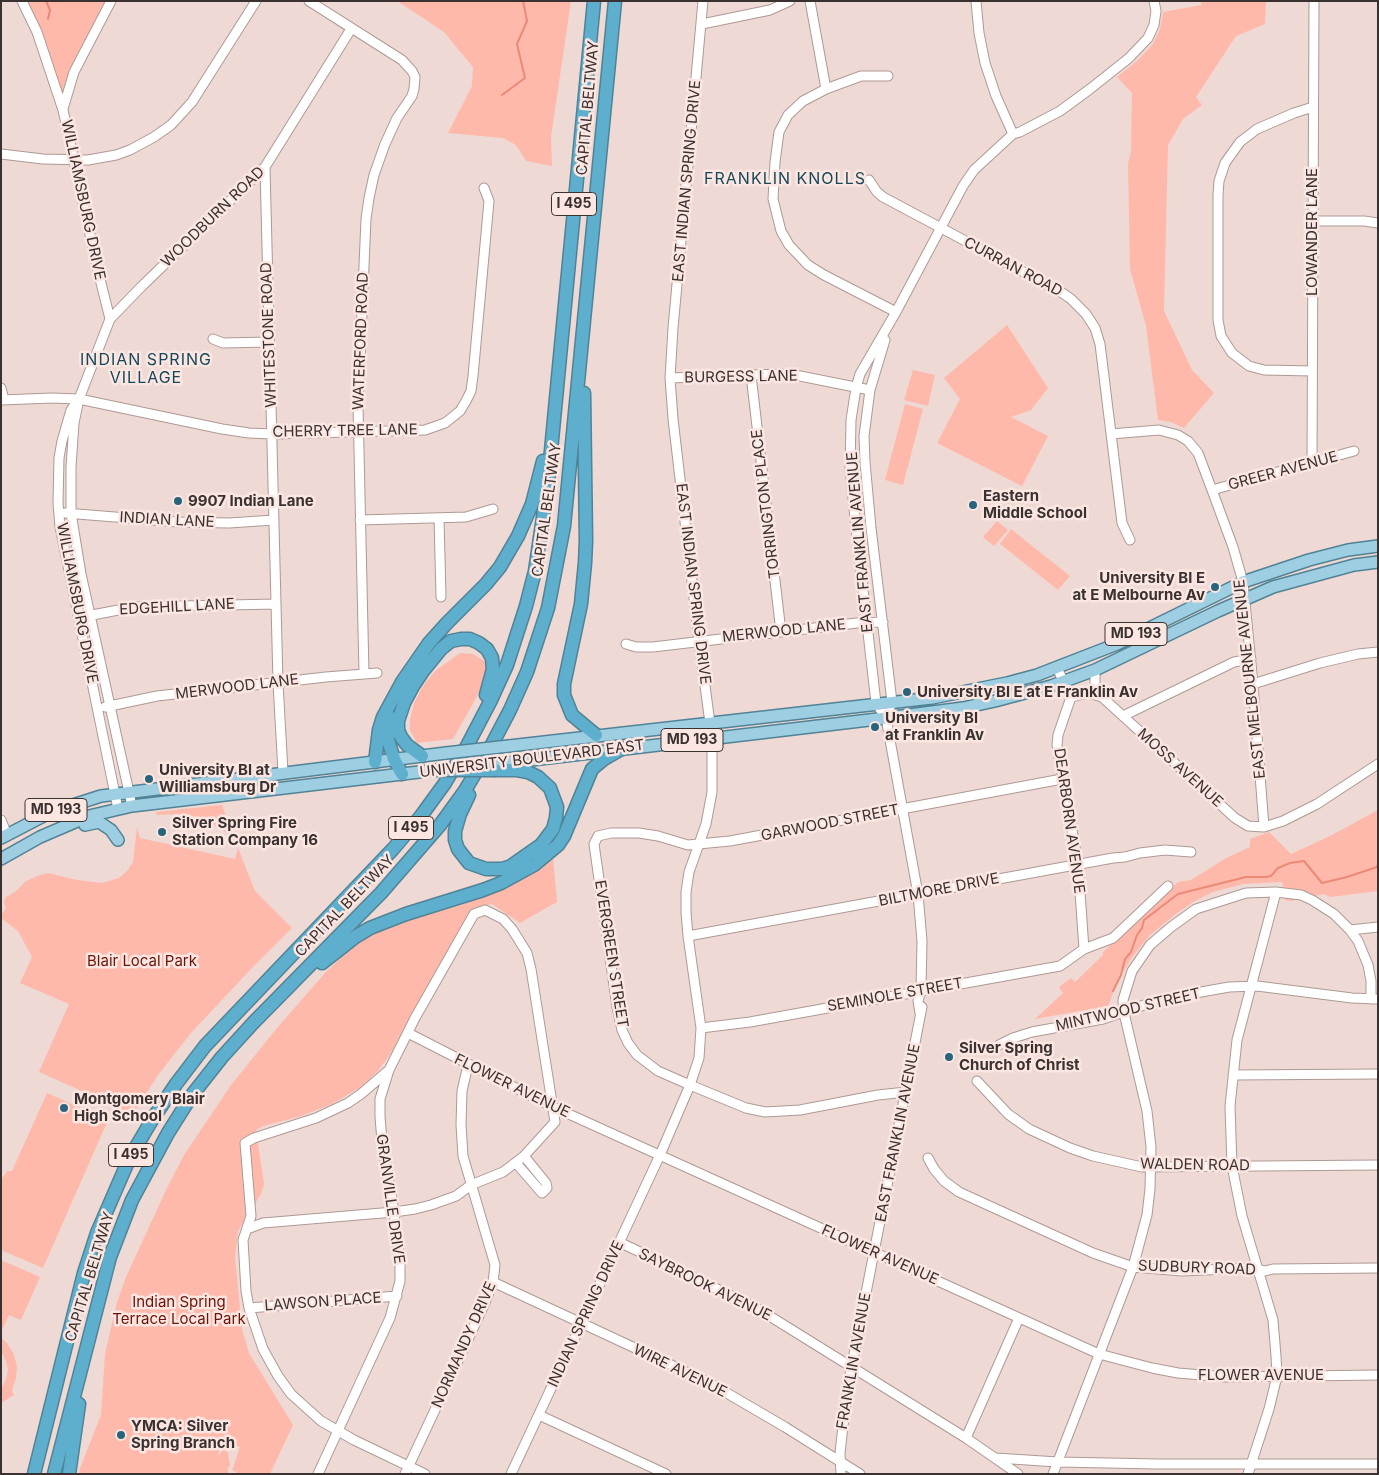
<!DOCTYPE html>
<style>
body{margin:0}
#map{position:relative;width:1379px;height:1475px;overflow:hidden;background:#efd9d4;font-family:Inter,sans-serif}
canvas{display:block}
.frame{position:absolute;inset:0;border:2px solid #3a3230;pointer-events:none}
</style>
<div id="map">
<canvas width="1379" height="1475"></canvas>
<div class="frame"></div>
</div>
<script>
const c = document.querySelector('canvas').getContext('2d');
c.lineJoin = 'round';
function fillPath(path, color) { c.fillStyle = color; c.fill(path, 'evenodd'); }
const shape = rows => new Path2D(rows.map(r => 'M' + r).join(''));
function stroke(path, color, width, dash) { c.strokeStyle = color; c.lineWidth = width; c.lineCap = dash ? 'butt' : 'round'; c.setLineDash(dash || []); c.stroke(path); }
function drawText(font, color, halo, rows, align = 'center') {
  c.font = font + ' Inter,sans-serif'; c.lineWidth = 5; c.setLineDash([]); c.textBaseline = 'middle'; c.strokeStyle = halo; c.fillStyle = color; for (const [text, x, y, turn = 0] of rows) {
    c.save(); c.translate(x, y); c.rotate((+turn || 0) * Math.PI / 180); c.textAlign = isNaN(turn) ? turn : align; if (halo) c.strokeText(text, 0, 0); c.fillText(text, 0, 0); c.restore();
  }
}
fillPath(shape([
 [26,1,106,1,78,53,72,94,60,96],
 [397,1,571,1,551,137,552,166,526,161,516,145,503,138,448,133,472,86,473,67,444,32],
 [1201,1,1266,1,1265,24,1236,36,1196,97,1202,105,1183,119,1168,145,1164,311,1192,370,1214,393,1184,428,1171,422,1158,420,1146,326,1130,269,1128,164,1131,151,1132,93,1117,77,1137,61,1153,44,1160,29,1163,12,1201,5],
 [1007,325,1048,388,1031,410,1011,417,1048,436,1022,486,937,443,960,399,944,378],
 [913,370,935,375,928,406,904,400],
 [905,404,923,409,903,485,885,480],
 [997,521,1008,530,994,546,983,537],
 [1011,529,1070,576,1058,590,1000,544],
 [460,653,473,654,486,662,487,676,475,700,453,739,417,743,410,730,410,720,414,703,423,686,435,671],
 [222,805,236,843,224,831,201,818,182,814,157,815,156,812],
 [1378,810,1378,891,1330,897,1324,894,1291,901,1285,900,1282,882,1243,884,1213,892,1193,902,1177,913,1150,935,1133,956,1119,978,1108,1006,1035,1019,1063,993,1059,987,1071,978,1075,982,1103,955,1103,952,1178,882,1191,880,1226,858,1250,847,1250,839,1269,832,1291,854,1332,835],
 [137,827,140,838,235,859,238,848,255,891,292,928,252,968,191,1033,158,1075,133,1114,39,1072,69,1004,20,983,32,957,18,931,1,918,1,915,6,908,4,902,6,897,15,892,26,881,40,875,48,873,77,880,102,883,119,878,127,871,133,862],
 [553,857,557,902,520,923,492,904,481,906,472,912,412,1013,391,1053,378,1071,361,1087,332,1104,298,1117,263,1126,256,1130,264,1184,261,1194,238,1231,235,1257,242,1329,249,1353,293,1425,270,1474,239,1474,232,1470,240,1447,221,1440,218,1456,223,1450,228,1452,230,1467,228,1467,228,1474,79,1474,80,1468,101,1415,105,1354,117,1302,126,1277,166,1190,184,1155,231,1085,277,1028,325,973,352,947,385,926,459,906,505,888,538,869],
 [47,1093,108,1120,43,1268,1,1250,1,1180,7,1171,12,1171],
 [1,1260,40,1277,21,1320,9,1315,2,1330],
 [1,1338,7,1343,14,1354,17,1367,16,1378,12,1390,14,1395,1,1403,1,1389,6,1379,8,1370,6,1361,1,1351]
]), '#feb9ab');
stroke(shape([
 [46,1,50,10,48,19],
 [502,95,525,78,517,44,527,21,523,1],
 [1113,991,1121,975,1125,959,1131,952,1137,935,1142,928,1144,920,1178,894,1246,877,1266,877,1271,876,1278,868,1290,863,1304,861,1322,883,1347,877,1377,867,1378,864]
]), '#ec8977', 2);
const minor = shape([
 [22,1,37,32,63,110,97,267,110,319,79,399,74,423,71,467,71,513,81,574,132,806],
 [309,1,402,60,412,71,415,77,414,89,412,96,397,118,385,144,374,175,369,198,366,219,358,405,364,674],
 [810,1,826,89],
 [976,1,979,33,985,63,996,96,1013,134],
 [702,24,770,10,790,1],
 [888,76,861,76,826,89,803,101,788,115,779,132,775,162,773,199,781,231,789,245,808,265,824,275,896,312],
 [63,109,74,72,111,1],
 [1,154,43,159,88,160,116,155,130,150,154,137,171,125,192,102,256,1],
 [265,167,278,683,283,772],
 [869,180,877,192,883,197,1061,292,1071,299,1086,314,1095,328,1100,344,1122,523,1130,540],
 [1312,221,1364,221,1378,223],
 [110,319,141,287,265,167,351,29],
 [213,339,223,343,269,342],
 [885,340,870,390,864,436,865,462,871,528,892,702,886,718],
 [1312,371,1264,370,1249,366,1232,353,1221,336,1218,320,1218,195,1219,181,1225,163,1240,142,1257,129,1294,113,1313,107],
 [751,375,781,632],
 [670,378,780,374,800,376,870,390],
 [1,388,4,400],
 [1,400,52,398,79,399,222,429,249,433,272,434,425,430,445,423,460,411,466,401,471,391,473,376,489,201,484,188],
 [76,403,71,410,62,441,59,458,58,503,60,527,118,809],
 [1111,434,1159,430,1178,435,1188,441,1198,453,1212,490,1233,547,1243,582,1253,684,1264,827],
 [1312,463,1314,1],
 [1212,490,1354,451],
 [65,513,177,522,229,523,274,520],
 [439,518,441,597],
 [360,520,466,517,493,509],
 [87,616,134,607,276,604],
 [626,644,636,647,653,647,857,623,883,622],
 [1057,668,1071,697,1058,735,1057,745,1078,864,1084,949],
 [1095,670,1095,686,1102,697],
 [1253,684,1320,663,1358,654,1378,652],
 [1071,697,1088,693,1102,697,1235,818,1248,826,1264,827,1283,821,1317,804,1378,764],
 [105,707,157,696,326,677,377,673],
 [1123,716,1234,662,1251,659],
 [1,820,7,835],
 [1350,930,1378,927],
 [688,936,1113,858,1125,857,1140,853,1165,850,1191,852],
 [920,1013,918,1001,921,990,922,941,918,894,886,718,876,703,856,528,850,468,851,420,856,388,860,374,896,312,963,186,974,170,1013,134,1020,132,1060,111,1090,89,1129,58,1148,38,1154,25,1156,11,1154,1],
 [701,1028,750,1022,1060,966,1084,949,1113,938,1168,886],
 [408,1033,551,1106,1099,1354,1152,1368,1178,1373,1225,1377,1378,1375],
 [999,1045,1013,1038,1032,1032,1103,1019,1162,999,1229,987,1257,986,1352,998,1378,999],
 [389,1070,361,1094,348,1103,316,1118,254,1138,245,1143,251,1216,243,1240,246,1291,249,1308,263,1349,278,1376,291,1394,321,1421,354,1440,425,1474],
 [1233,1075,1378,1074],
 [977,1081,1008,1114,1029,1129,1070,1148,1093,1156,1142,1167,1378,1165],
 [906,1092,878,1095,800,1110,765,1112,746,1108,690,1085,658,1071,637,1055,628,1043,622,1030,617,1007,595,851,594,844,598,836,611,833,639,833,658,836,688,845,730,841,1062,779],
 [928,1158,934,1169,944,1181,959,1192,1093,1253,1133,1267,1182,1271,1251,1268,1265,1271,1273,1269,1378,1268],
 [516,1163,542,1193,547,1188,546,1183,524,1156],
 [247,1229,263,1223,394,1212,415,1209,431,1205,456,1196,471,1185,503,1172,524,1156,555,1122,531,969,527,953,512,929,503,919,485,910,474,914,415,1018,389,1070,380,1099,380,1117,382,1141,394,1212,400,1265,400,1281,390,1318,318,1474],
 [619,1242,755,1307,966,1438,1018,1474],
 [493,1282,708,1382,785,1427,860,1474],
 [249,1308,397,1296],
 [539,1415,666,1474],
 [966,1438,1019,1318],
 [996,1458,1058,1462,1158,1464,1378,1464],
 [405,1474,484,1305,493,1282,495,1265,463,1156,461,1125,462,1091,468,1065],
 [511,1474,660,1155,690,1085,699,1058,701,1028,688,936,686,912,686,892,689,872,706,824,712,792,712,738,699,641,673,419,670,378,673,328,703,1],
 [841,1474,840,1453,847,1390,922,1007],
 [1053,1474,1133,1267,1147,1215,1150,1189,1151,1147,1147,1111,1124,1013,1123,1000,1132,971,1150,945,1171,927,1196,909,1246,893,1276,892,1301,895,1312,900,1334,914,1350,930,1358,941,1368,965,1371,981,1371,999],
 [1248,1474,1269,1409,1277,1376,1276,1356,1273,1320,1242,1216,1232,1166,1230,1106,1237,1040,1276,892]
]);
const major = shape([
 [509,746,932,698,1007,683,1037,675,1117,644,1243,582,1309,560,1348,550,1378,546],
 [498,764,886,718,963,708,995,701,1051,686,1095,670,1218,611,1273,587,1354,565,1378,562],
 [85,825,99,822,111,830,118,840],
 [1,838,51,812,101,796,446,753],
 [1,859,40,837,89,816,132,806,436,770]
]);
const highway = shape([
 [584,393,586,541,585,563,581,604,564,684,564,695,572,715,596,735],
 [390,717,388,740,394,759,402,774],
 [422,756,407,745,401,737,398,730,398,721,404,703,413,686,423,671,441,649,451,641,461,639,470,639,479,643,487,649,492,658,493,669,486,695],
 [375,762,379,730,383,717,402,682,429,643,447,623,486,584,500,567,518,536,532,504,543,461],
 [469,795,460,814,455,831,455,840,458,849,469,863,486,869,502,869,511,866,541,845,553,829,556,818,557,807,550,788,538,777,528,772,517,770,495,770],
 [322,963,355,937,370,928,406,914,483,890,501,883,534,865,558,845,564,836,592,769,604,759,623,748],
 [34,1474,84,1273,97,1233,130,1157,152,1120,176,1084,205,1046,393,849,421,816,445,783,467,746,490,702,507,665,526,606,535,571,542,524,548,482,594,1],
 [54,1474,110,1257,132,1200,168,1133,192,1095,222,1057,254,1022,381,893,440,825,464,792,488,752,510,710,527,672,548,608,564,526,615,1],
 [69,1474,79,1404]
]);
stroke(minor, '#ae9995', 11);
stroke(major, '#518396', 14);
stroke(highway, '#518396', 15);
stroke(minor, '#fff', 9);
stroke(major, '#9ecee1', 11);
stroke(highway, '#5eaecd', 12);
const majorBridge = shape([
 [446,753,509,746],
 [480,766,498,764]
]);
const highwayBridge = shape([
 [436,770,495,770]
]);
stroke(majorBridge, '#518396', 14, []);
stroke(highwayBridge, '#518396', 15, []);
stroke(majorBridge, '#9ecee1', 11);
stroke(highwayBridge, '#5eaecd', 12);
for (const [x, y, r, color] of [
 [178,501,5,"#28657c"],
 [973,505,5,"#28657c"],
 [1215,587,5,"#28657c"],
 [907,692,5,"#28657c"],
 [875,727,5,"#28657c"],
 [149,779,5,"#28657c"],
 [162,832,5,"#28657c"],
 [949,1057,5,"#28657c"],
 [64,1108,5,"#28657c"],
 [121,1435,5,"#28657c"]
]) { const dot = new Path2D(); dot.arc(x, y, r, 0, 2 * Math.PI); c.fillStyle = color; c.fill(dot); stroke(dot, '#fce6e2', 2); }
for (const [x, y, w] of [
 [574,204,45],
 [1136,634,62],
 [692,740,62],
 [56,810,62],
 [411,828,45],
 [131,1155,45]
]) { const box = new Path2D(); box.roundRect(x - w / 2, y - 11.5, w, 23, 4); c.fillStyle = '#fce6e2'; c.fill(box); stroke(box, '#3a3230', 1); }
drawText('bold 14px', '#3a3230', null, [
 ["I 495",574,204],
 ["MD 193",1136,634],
 ["MD 193",692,740],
 ["MD 193",56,810],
 ["I 495",411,828],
 ["I 495",131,1155]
]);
drawText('15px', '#3a3230', '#fce6e2', [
 ["CAPITAL BELTWAY",588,108,-85],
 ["EAST INDIAN SPRING DRIVE",687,181,-85],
 ["WILLIAMSBURG DRIVE",83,200,78],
 ["WOODBURN ROAD",213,217,-44],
 ["LOWANDER LANE",1312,232,-90],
 ["CURRAN ROAD",1013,267,28],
 ["WHITESTONE ROAD",269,335,-92],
 ["WATERFORD ROAD",361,341,-88],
 ["BURGESS LANE",741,377,-1],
 ["CHERRY TREE LANE",345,431,-1],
 ["GREER AVENUE",1283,471,-15],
 ["TORRINGTON PLACE",766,504,-97],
 ["CAPITAL BELTWAY",547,510,-82],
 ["INDIAN LANE",167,520,3],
 ["EAST FRANKLIN AVENUE",860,542,-95],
 ["EAST INDIAN SPRING DRIVE",693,584,83],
 ["WILLIAMSBURG DRIVE",77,603,79],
 ["EDGEHILL LANE",177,607,-3],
 ["MERWOOD LANE",784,631,-6],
 ["EAST MELBOURNE AVENUE",1250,679,-96],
 ["MERWOOD LANE",237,687,-7],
 ["UNIVERSITY BOULEVARD EAST",532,759,-7],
 ["MOSS AVENUE",1180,768,42],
 ["DEARBORN AVENUE",1069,821,82],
 ["GARWOOD STREET",830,823,-11],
 ["BILTMORE DRIVE",939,890,-11],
 ["CAPITAL BELTWAY",345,906,-46],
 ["EVERGREEN STREET",611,954,81],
 ["SEMINOLE STREET",895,995,-10],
 ["MINTWOOD STREET",1128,1010,-13],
 ["FLOWER AVENUE",512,1086,26],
 ["EAST FRANKLIN AVENUE",898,1133,-79],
 ["WALDEN ROAD",1195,1165,1],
 ["GRANVILLE DRIVE",390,1199,82],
 ["FLOWER AVENUE",880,1255,24],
 ["SUDBURY ROAD",1197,1268,2],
 ["CAPITAL BELTWAY",90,1277,-73],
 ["SAYBROOK AVENUE",705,1285,26],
 ["LAWSON PLACE",323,1302,-4],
 ["INDIAN SPRING DRIVE",586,1314,-65],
 ["NORMANDY DRIVE",464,1345,-66],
 ["FRANKLIN AVENUE",854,1361,-80],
 ["WIRE AVENUE",680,1371,26],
 ["FLOWER AVENUE",1261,1375]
]);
drawText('bold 15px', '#3a3230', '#fce6e2', [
 ["Eastern",983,496],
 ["Middle School",983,513],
 ["9907 Indian Lane",188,501],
 ["University Bl E",1205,578,"right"],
 ["at E Melbourne Av",1205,595,"right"],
 ["University Bl E at E Franklin Av",917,692],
 ["University Bl",885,718],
 ["at Franklin Av",885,735],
 ["University Bl at",159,770],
 ["Williamsburg Dr",159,787],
 ["Silver Spring Fire",172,823],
 ["Station Company 16",172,840],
 ["Silver Spring",959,1048],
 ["Church of Christ",959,1065],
 ["Montgomery Blair",74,1099],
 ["High School",74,1116],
 ["YMCA: Silver",131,1426],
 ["Spring Branch",131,1443]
], 'left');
drawText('15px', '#6b1306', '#fce6e2', [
 ["Blair Local Park",142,961],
 ["Indian Spring",179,1302],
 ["Terrace Local Park",179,1319]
]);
c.letterSpacing = '1px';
drawText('16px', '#17485a', '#fce6e2', [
 ["FRANKLIN KNOLLS",785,179],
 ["INDIAN SPRING",146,360],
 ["VILLAGE",146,378]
]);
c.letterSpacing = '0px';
</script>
